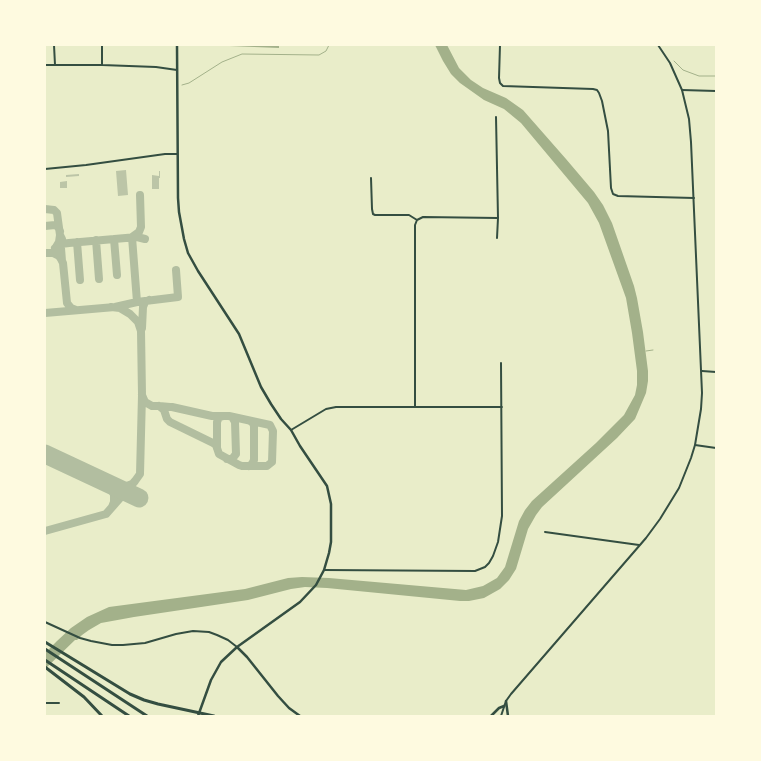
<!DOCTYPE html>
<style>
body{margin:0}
#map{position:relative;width:761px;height:761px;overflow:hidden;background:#e9edc9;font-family:"Archivo Narrow",sans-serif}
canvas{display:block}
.frame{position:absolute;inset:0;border:46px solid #fefae0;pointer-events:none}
</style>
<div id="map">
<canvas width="761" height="761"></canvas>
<div class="frame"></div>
</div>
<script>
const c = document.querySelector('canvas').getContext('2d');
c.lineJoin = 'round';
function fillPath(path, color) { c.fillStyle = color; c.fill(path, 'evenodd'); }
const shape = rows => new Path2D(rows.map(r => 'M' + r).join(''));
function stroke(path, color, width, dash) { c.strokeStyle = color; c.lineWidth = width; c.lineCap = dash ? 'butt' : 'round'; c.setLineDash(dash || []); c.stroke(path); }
fillPath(shape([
 [205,45,279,45,279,48],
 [435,45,447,45,459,68,471,80,483,88,506,98,523,110,566,159,594,192,603,205,612,223,634,286,637,298,643,332,648,371,648,381,646,393,635,419,617,438,542,507,536,515,528,529,516,569,509,580,500,589,484,598,469,601,460,601,327,588,305,587,291,589,248,600,134,617,101,623,89,630,82,635,77,640,75,640,45,669,45,653,57,641,71,628,87,617,109,607,245,589,288,578,302,577,329,578,466,590,483,586,497,578,505,567,519,521,525,510,532,501,596,443,624,415,635,395,637,385,637,371,632,333,626,298,599,223,588,203,521,123,504,109,484,100,460,83,451,74,443,61]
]), '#a3b18a');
stroke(shape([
 [674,61,683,70,699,76,716,76],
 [182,85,189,83,222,62,242,54,319,55,326,51,329,45],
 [646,351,653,350]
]), '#a3b18a', 1);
stroke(shape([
 [45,209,54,210,57,213,60,235,62,239],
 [45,226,55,225,58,227,60,231],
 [114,239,117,275],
 [96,240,99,279],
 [77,242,80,280],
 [56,247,59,242,60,235,62,261],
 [55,248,61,244,69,243,137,237,145,239],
 [45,253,53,253,59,256,61,259,63,263,67,303,71,308,76,310],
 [137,302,178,297,176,270],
 [45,313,115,307,137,302,132,237,139,232,141,227,140,195],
 [142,328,143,307,145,302,149,300],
 [142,395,145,402,152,406,159,406,170,407,172,407,212,416,229,416,270,425,273,431,272,462,267,466,242,466,239,465,219,454,216,445,213,443,170,422,167,419,164,410,159,406],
 [217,448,217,422,219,417,223,416],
 [227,459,232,459,236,454,235,422,232,417],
 [249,466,252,464,254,460,254,426,253,423,250,421],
 [106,482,112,490,114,495,114,502,112,507],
 [113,486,124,487,132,484],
 [45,531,106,514,135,481,140,474,142,395,141,331,138,322,130,314,120,308,111,307]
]), '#b2bea0', 8);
stroke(shape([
 [45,454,139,498]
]), '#b2bea0', 19);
fillPath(shape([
 [126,170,128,195,118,196,116,171],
 [159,171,160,171,160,178,159,178,159,189,152,189,152,175,159,176],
 [79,174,79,176,66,177,66,175],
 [67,181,67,188,60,188,60,182]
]), '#bcc5a7');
stroke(shape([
 [54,45,55,65],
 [102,45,102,65],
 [500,45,499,78,500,83,503,86,593,89,597,90,599,93,602,101,608,131,611,188,613,194,618,196,694,198],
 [45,65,102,65,156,67,177,70],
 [682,90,716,91],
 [496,117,498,218,497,238],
 [45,169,86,165,165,154,177,154],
 [371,178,372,209,373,214,375,215,409,215,417,220],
 [417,220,423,217,498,218],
 [702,371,716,372],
 [415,407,415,225,417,220],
 [291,430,326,409,336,407,502,407],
 [695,445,716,448],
 [545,532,639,545],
 [324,570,475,571,485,567,489,563,493,556,498,542,502,516,501,363],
 [45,703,59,703]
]), '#344e41', 2);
stroke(shape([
 [45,622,80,638,91,641,112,645,123,645,145,643,176,634,193,631,209,632,217,635,228,640,237,647],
 [501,716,506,701,511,694,646,538,660,519,679,488,691,458,695,445,701,409,702,393,691,142,689,119,682,90,670,63,658,45]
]), '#344e41', 2);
stroke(shape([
 [177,45,178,198,179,212,184,239,188,253,198,271,239,334,261,387,271,404,281,419,291,430,300,446,327,486,331,504,331,542,329,553,324,570,316,585,300,602,237,647,221,662,211,680,198,716],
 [237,647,247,657,278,696,289,708,300,716],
 [506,701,508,716],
 [491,716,499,708,504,706]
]), '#344e41', 2.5);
stroke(shape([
 [45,642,130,694,144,700,158,704,214,716],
 [45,649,147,716],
 [45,660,129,716],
 [45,667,84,697,102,716]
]), '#344e41', 3);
</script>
